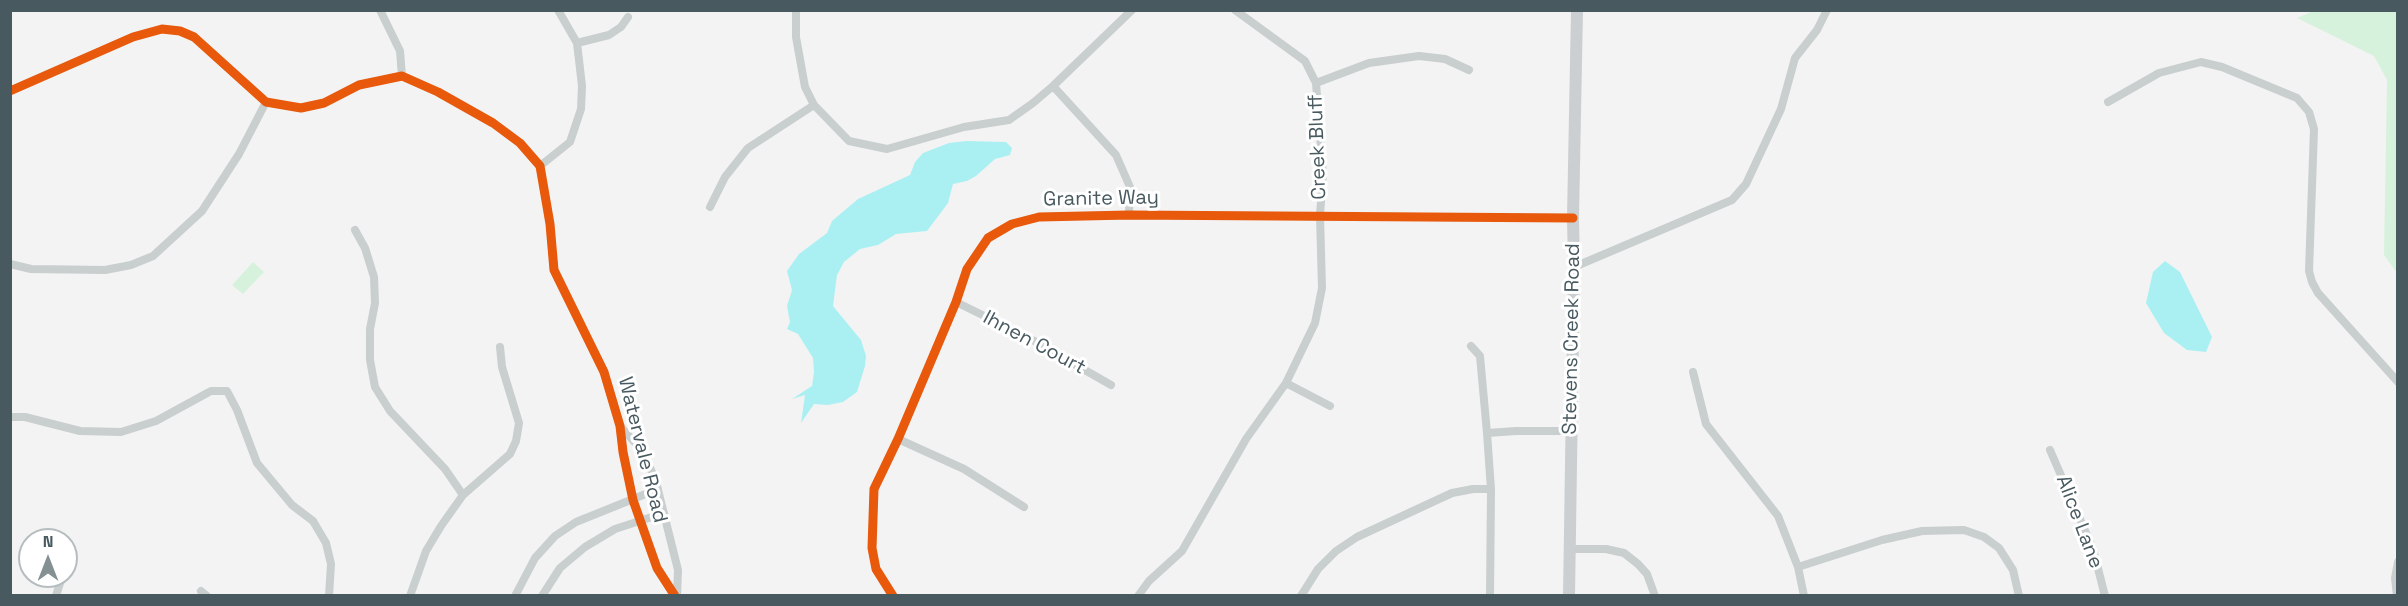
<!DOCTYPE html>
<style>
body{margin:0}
#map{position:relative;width:2408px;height:606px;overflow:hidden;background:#f3f3f3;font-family:"Space Grotesk",sans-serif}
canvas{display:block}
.frame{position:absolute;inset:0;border:12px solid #485a60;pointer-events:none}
.north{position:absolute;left:18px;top:528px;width:60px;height:60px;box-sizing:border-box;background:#fff;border:2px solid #b6bdbf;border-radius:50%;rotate:0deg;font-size:16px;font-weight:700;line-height:24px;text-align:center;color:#485a60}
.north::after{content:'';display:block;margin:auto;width:21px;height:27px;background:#849093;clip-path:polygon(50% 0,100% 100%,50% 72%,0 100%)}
</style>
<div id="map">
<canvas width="2408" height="606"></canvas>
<div class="frame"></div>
<div class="north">N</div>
</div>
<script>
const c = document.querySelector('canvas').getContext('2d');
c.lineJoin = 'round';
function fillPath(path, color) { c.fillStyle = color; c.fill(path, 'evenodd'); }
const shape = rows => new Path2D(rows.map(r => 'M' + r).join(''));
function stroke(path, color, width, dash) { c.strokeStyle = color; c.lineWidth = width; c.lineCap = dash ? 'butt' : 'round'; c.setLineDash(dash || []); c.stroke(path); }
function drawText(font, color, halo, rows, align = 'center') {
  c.font = font + ' "Space Grotesk",sans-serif'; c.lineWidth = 6; c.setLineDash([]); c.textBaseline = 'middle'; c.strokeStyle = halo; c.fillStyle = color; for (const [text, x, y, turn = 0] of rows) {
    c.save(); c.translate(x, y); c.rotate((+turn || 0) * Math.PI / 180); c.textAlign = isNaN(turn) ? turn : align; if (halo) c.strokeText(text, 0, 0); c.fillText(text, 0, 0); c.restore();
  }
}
fillPath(shape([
 [2313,11,2397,11,2397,273,2384,255,2387,80,2374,56,2297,18],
 [253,262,264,272,243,294,232,285]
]), '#d7f2dc');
fillPath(shape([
 [966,141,1006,142,1012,148,1010,155,995,159,976,176,967,181,953,184,948,203,927,231,896,234,878,245,860,249,844,262,837,275,833,306,861,340,866,356,865,366,857,392,843,402,828,405,814,404,801,423,805,395,792,399,812,386,814,372,813,358,798,334,787,329,790,322,787,306,792,290,787,271,799,254,827,233,832,221,858,199,910,175,915,162,923,153,949,143],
 [2165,261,2180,272,2212,337,2206,352,2187,350,2164,333,2146,303,2153,272]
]), '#aaf0f2');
stroke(shape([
 [380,10,400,51,402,76],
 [796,10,796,37,805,87,814,105,849,141,887,149,964,127,1009,120,1033,103,1053,86,1132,10],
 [577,43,609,35,621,27,628,17],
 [1316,83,1369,63,1419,56,1445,59,1469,70],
 [1053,86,1116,155,1130,187,1129,215],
 [10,91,133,37,162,29,180,31,194,37,266,102,301,108,324,103,359,85,402,76,438,92,493,123,520,143,540,166,550,224,554,270,604,372,620,426,623,452,633,500,657,568,675,596],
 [2108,102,2159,73,2201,62,2222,67,2297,98,2309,112,2314,129,2309,271,2312,282,2318,293,2398,382],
 [540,166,570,142,581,109,582,86,577,43,558,10],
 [710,207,725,177,748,148,814,105],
 [355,230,365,248,374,277,375,303,370,329,370,360,375,387,390,411,445,469,463,495],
 [10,264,31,269,105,270,131,265,153,256,202,211,239,154,266,102],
 [1574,267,1732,200,1746,184,1781,109,1795,58,1817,30,1827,10],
 [956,302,1029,338,1111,385],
 [1471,346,1480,356,1487,433,1491,489,1490,596],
 [1693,372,1706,424,1778,516,1798,567,1804,596],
 [1286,383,1330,406],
 [10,417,25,417,80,431,121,432,156,421,211,391,227,391,237,410,257,463,292,505,313,521,326,543,331,564,329,596],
 [620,426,640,448,655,478,678,570,677,596],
 [1487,433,1516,431,1570,431],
 [898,439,964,469,1024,507],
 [2050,450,2093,549,2105,596],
 [1571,549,1606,549,1624,553,1638,564,1647,574,1655,596],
 [1798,567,1882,540,1922,531,1964,530,1984,537,1999,548,2013,570,2019,596],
 [201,591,207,596],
 [56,596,61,580],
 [410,596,426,551,441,526,463,495,510,454,516,441,519,423,502,367,500,347],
 [515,596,535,558,555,536,576,522,658,489],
 [542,596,560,568,585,547,615,529,664,513],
 [893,596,876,569,872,548,874,489,898,439,956,302,967,269,988,238,1012,224,1039,217,1129,215,1573,218],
 [1138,596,1149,581,1182,551,1246,439,1286,383,1315,323,1322,288,1320,215,1323,174,1316,83,1305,61,1235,10],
 [1301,596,1318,569,1336,551,1357,537,1452,493,1473,489,1491,489],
 [2397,596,2395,578,2398,562]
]), '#c9cecf', 8);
stroke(shape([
 [1569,596,1574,267,1573,218,1577,10]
]), '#cbcfd1', 12);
stroke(shape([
 [10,91,133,37,162,29,180,31,194,37,266,102,301,108,324,103,359,85,402,76,438,92,493,123,520,143,540,166,550,224,554,270,604,372,620,426,623,452,633,500,657,568,675,596],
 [893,596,876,569,872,548,874,489,898,439,956,302,967,269,988,238,1012,224,1039,217,1129,215,1573,218]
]), '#e8590c', 9);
drawText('20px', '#485a60', '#fff', [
 ["Creek Bluff",1318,147,-92],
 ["Granite Way",1101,199,-1],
 ["Stevens Creek Road",1572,339,-89],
 ["Ihnen Court",1034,343,28],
 ["Watervale Road",642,450,76],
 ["Alice Lane",2079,522,69]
]);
</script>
